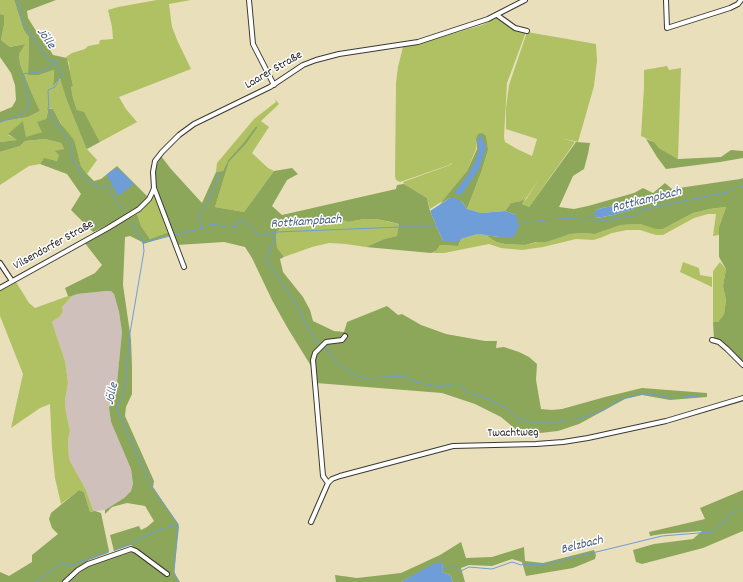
<!DOCTYPE html>
<meta charset="utf-8">
<style>
body{margin:0}
canvas{display:block;background:#e9dfbb}
</style>
<canvas width="743" height="582"></canvas>
<script>
const c = document.querySelector('canvas').getContext('2d');
c.lineJoin = 'round';
function fillPath(path, color) { c.fillStyle = color; c.fill(path, 'evenodd'); }
const shape = rows => new Path2D(rows.map(r => 'M' + r).join(''));
function stroke(path, color, width, dash) { c.strokeStyle = color; c.lineWidth = width; c.lineCap = dash ? 'butt' : 'round'; c.setLineDash(dash || []); c.stroke(path); }
function drawText(font, color, halo, rows, align = 'center') {
  c.font = font + ' Dekko,sans-serif'; c.lineWidth = 3; c.setLineDash([]); c.textBaseline = 'middle'; c.strokeStyle = halo; c.fillStyle = color; for (const [text, x, y, turn = 0] of rows) {
    c.save(); c.translate(x, y); c.rotate((+turn || 0) * Math.PI / 180); c.textAlign = isNaN(turn) ? turn : align; if (halo) c.strokeText(text, 0, 0); c.fillText(text, 0, 0); c.restore();
  }
}
fillPath(shape([
 [106,291,111,291,114,294,119,312,122,332,117,383,109,408,111,422,131,469,133,485,131,491,124,498,105,510,95,511,93,510,86,490,69,459,68,440,70,431,66,412,65,401,68,383,65,361,52,322,59,317,63,312,62,307,72,296,77,294]
]), '#d0c0bc');
fillPath(shape([
 [0,0,14,0,24,31,29,37,28,75,39,75,54,70,53,87,61,78,67,101,86,148,97,160,87,174,81,166,77,152,53,109,46,108,48,111,42,132,26,138,23,122,8,135,18,140,0,142,0,123,5,121,28,117,40,111,33,96,20,64,19,54,24,44,10,47,1,40,4,25,4,15,0,14],
 [157,0,191,0,169,4,172,27,178,42,191,69,119,97,126,109,137,122,100,142,84,113,77,110,73,98,71,87,73,86,70,73,69,63,66,57,72,53,85,49,88,46,99,44,100,40,113,39,112,27,108,10,118,7],
 [497,18,514,29,526,32,507,83,504,137,505,142,517,149,532,156,537,139,506,129,506,108,509,85,527,32,596,44,597,61,594,86,578,142,561,138,575,142,529,207,522,204,527,198,539,179,527,197,521,201,511,203,505,211,481,213,467,209,482,170,488,150,476,139,476,149,467,171,444,200,430,209,427,198,404,184,403,182,450,165,453,162,449,165,400,182,396,180,395,176,396,83,398,67,403,47,415,45,482,25],
 [667,66,669,70,681,68,678,159,659,148,654,142,641,136,644,87,644,70],
 [275,99,279,104,261,121,269,127,252,153,268,168,274,171,244,212,215,207,229,162,246,144,258,127,256,126,244,142,228,160,223,171,216,172,217,163,254,119,276,102],
 [45,139,61,143,64,149,59,155,58,161,44,159,40,164,29,166,0,185,0,152,20,146,25,141],
 [155,195,169,232,150,239,141,226,137,214,143,209],
 [726,207,719,227,719,235,713,236,716,214,708,214,694,218,663,235,656,235,640,230,627,230,612,233,600,238,593,240,576,239,543,247,522,250,501,248,489,244,444,253,431,253,435,252,440,245,458,246,461,239,478,234,486,235,496,242,505,244,525,245,570,234,583,233,595,234,621,225,640,224,659,229,663,229,693,213,710,209],
 [336,218,348,222,364,219,376,219,399,224,398,236,384,239,366,247,346,244,329,243,312,247,284,257,277,249,276,232,286,224,292,222],
 [683,262,699,268,700,275,712,277,712,287,680,272],
 [720,262,726,269,723,286,726,300,724,314,718,322,713,322,713,271],
 [16,282,29,303,35,308,68,296,72,296,62,307,63,312,59,317,52,322,65,361,68,383,65,401,66,412,70,431,68,440,69,459,86,490,93,510,95,511,90,512,84,492,79,490,61,504,55,478,52,448,50,404,40,408,11,428,23,374,0,316,0,291]
]), '#b0c164');
fillPath(shape([
 [14,0,56,0,27,11,28,18,43,42,46,46,49,45,48,47,53,55,67,58,73,86,71,87,73,98,77,110,84,112,100,142,87,149,86,148,67,101,60,78,53,87,54,70,39,75,28,75,29,37,24,31],
 [0,14,4,15,4,25,1,40,10,47,25,44,19,54,20,64,33,96,40,111,28,117,5,121,0,123,0,112,12,107,16,100,15,85,11,73,0,57],
 [46,107,49,109,53,109,61,124,74,140,81,166,87,174,94,181,101,179,117,166,148,197,137,208,117,221,93,232,71,210,81,194,67,174,40,164,44,158,57,161,59,155,55,151,64,149,61,143,45,139,25,141,20,146,0,152,0,142,17,140,8,134,23,121,26,137,42,132,37,122,46,119,48,111],
 [256,126,258,127,246,144,229,162,215,207,244,212,274,171,292,168,298,174,287,180,272,206,282,215,396,189,397,185,404,184,427,198,430,211,443,241,461,239,458,246,440,245,436,251,431,253,366,247,384,239,397,236,399,224,391,222,376,219,364,219,348,222,336,218,292,222,286,224,276,232,277,248,284,257,280,259,283,272,303,297,310,310,313,321,334,331,344,332,347,322,387,306,398,315,402,314,421,325,446,334,485,341,497,341,496,348,504,347,519,352,529,357,537,364,536,380,541,409,552,410,562,409,605,397,642,388,707,393,707,397,670,400,642,395,625,399,579,424,558,431,531,434,520,433,501,417,475,404,442,393,316,383,314,366,311,366,287,327,272,300,252,258,245,247,224,242,177,245,156,194,158,191,156,185,156,167,161,156,171,169,202,203,216,172,223,171,228,160,244,142],
 [482,133,486,136,488,150,482,170,467,209,462,202,450,198,440,204,467,171,477,149,476,139,478,134],
 [646,139,654,142,659,148,678,159,721,157,731,150,743,151,743,158,720,162,666,169,657,157],
 [576,142,590,143,588,154,584,169,573,176,559,207,574,209,588,206,634,193,643,188,653,193,665,183,672,189,740,179,743,178,743,363,714,339,713,322,718,322,724,314,726,300,723,286,726,269,719,257,719,227,726,207,710,209,693,213,663,229,656,229,640,224,621,225,595,234,583,233,570,234,546,242,536,242,525,245,505,244,496,242,486,235,499,237,514,237,516,215,505,211,511,203,521,201,526,198,522,204,529,207],
 [632,203,634,209,613,215,597,218,595,214,596,210,602,208],
 [137,214,141,226,150,239,169,232,171,235,143,244,142,242,130,236,125,237,123,285,131,340,132,366,132,394,126,407,125,416,154,481,153,487,178,524,179,527,174,572,180,582,69,582,89,565,131,552,135,553,165,571,131,545,114,551,110,535,139,526,141,530,147,527,154,521,145,506,127,503,112,507,105,514,105,510,124,498,131,491,133,484,131,469,111,422,109,408,117,383,122,332,119,312,114,294,111,291,106,291,77,294,72,296,68,296,65,288,95,273,102,265,84,242],
 [79,490,84,492,90,512,95,511,101,513,109,551,108,553,89,560,76,569,63,582,0,582,0,572,9,576,32,562,32,555,58,534,52,528,49,519,51,513],
 [743,490,743,531,703,548,642,564,636,562,633,550,654,544,693,539,702,531,662,534,650,536,649,532,705,519,700,508],
 [461,542,466,558,492,557,524,547,525,561,543,563,594,550,596,555,595,559,573,568,526,576,522,562,512,559,492,566,469,565,461,568,465,582,453,582,450,575,442,572,443,564,437,563,401,582,336,582,335,575,357,578,401,573,440,555]
]), '#8ca75a');
fillPath(shape([
 [481,135,486,147,480,167,462,194,457,195,455,192,467,176,475,162,479,149,477,140],
 [116,168,123,173,134,184,118,196,107,176,107,174],
 [450,198,455,198,462,202,467,209,481,213,505,211,516,215,519,226,514,237,499,237,478,234,461,239,458,242,443,241,430,211],
 [632,203,635,204,634,209,613,215,597,218,594,214,596,210,602,208],
 [440,562,443,564,442,572,450,575,453,582,401,582,433,564]
]), '#6e9dd7');
stroke(shape([
 [18,0,22,21,45,56,50,61,55,61,57,62,62,75,59,79,55,87,48,90,49,111,51,113,52,119,55,122,71,143,72,158,84,179,97,187,101,188,106,185,108,186,113,196,123,210],
 [0,122,19,115,24,112,29,107,27,90,21,74,39,72,54,65,53,60],
 [532,222,543,220,593,217,595,222,638,215,641,210,732,191,735,188,743,186],
 [131,223,143,241,144,251,130,333,126,380,122,396,117,407,117,410,152,487,178,524,174,572,178,582],
 [518,224,527,223],
 [402,227,429,227,437,224],
 [201,228,199,214,206,207,220,172],
 [276,233,266,260,292,297,301,313,304,321,317,342,322,345],
 [175,235,204,228,210,224,218,225,229,228,236,226,241,219,260,236,276,232,401,227],
 [143,243,170,236],
 [324,346,334,360,351,373,364,378,405,376,416,382,443,387,449,384,453,386,458,385,462,386,468,393,484,397,505,407,518,418,531,422,553,422,556,424,563,420,578,419,604,410,621,399,643,394,653,394,669,398,700,396],
 [114,550,131,544,158,530,176,525],
 [55,568,62,562,69,566,108,552],
 [441,569,454,567,461,571,469,567,492,569,512,562,521,565,524,564,543,565,662,536,711,532,727,519,727,517,733,512,743,511],
 [35,582,54,569]
]), '#6e9dd7', 1);
const minor = shape([
 [249,0,253,44,274,85],
 [666,0,667,28,730,8,738,4,741,0],
 [497,15,515,28,527,31],
 [154,188,184,267],
 [0,263,12,281],
 [0,288,108,228,139,209,149,199,152,193,154,188,153,172,155,161,162,152,179,135,194,124,270,87,303,65,316,60,339,54,418,42,488,19,525,0],
 [712,340,719,342,727,349,743,365],
 [328,483,323,476,313,360,315,353,326,342,342,340,345,336],
 [311,522,328,483,332,479,340,476,453,446,536,444,563,442,588,438,666,421,743,398],
 [65,582,78,570,88,564,131,549,136,551,167,574]
]);
stroke(minor, '#3b3934', 6);
stroke(minor, '#fff', 4);
drawText('12px', '#1c1c1c', '#fff', [
 ["Laarer Straße",274,71,-30],
 ["Vilsendorfer Straße",54,246,-29],
 ["Twachtweg",513,434,-1]
]);
drawText('italic 13px', '#455c7a', '#fff', [
 ["Jölle",45,39,54],
 ["Rottkampbach",647,201,-14],
 ["Rottkampbach",306,223,-4],
 ["Jölle",113,394,-78],
 ["Belzbach",582,546,-14]
]);
</script>
